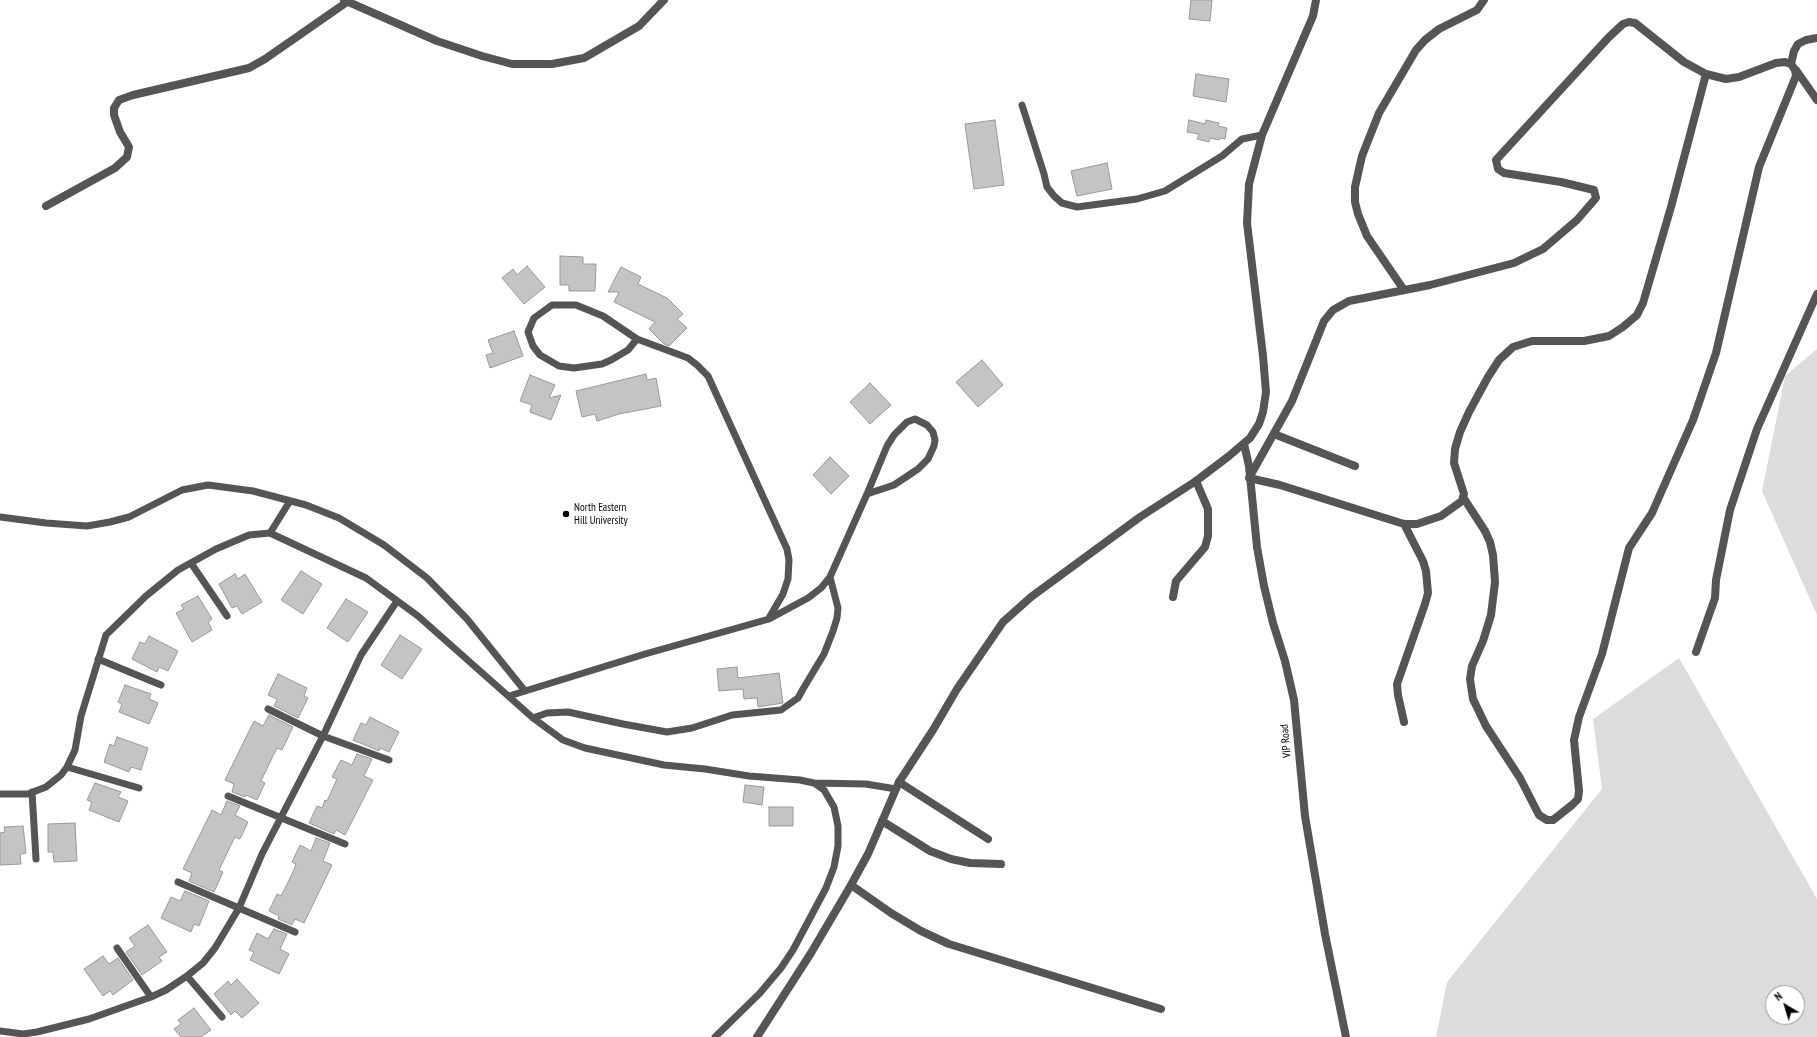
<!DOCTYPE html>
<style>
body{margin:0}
#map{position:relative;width:1817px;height:1037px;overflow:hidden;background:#fff;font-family:"PT Sans Narrow",sans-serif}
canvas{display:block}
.north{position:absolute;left:1765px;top:985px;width:40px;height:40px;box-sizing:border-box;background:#fff;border:1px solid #999;border-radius:50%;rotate:322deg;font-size:11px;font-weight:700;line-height:16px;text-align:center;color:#000}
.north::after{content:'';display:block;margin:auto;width:14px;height:18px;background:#000;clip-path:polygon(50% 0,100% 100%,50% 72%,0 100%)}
</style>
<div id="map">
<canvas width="1817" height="1037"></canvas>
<div class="north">N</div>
</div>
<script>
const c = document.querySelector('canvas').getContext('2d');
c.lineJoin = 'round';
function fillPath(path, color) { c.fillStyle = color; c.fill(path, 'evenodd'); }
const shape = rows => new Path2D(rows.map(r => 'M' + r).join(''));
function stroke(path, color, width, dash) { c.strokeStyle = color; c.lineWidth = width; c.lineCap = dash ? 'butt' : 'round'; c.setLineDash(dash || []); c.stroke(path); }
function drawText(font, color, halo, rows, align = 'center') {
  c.font = font + ' "PT Sans Narrow",sans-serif'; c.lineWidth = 4; c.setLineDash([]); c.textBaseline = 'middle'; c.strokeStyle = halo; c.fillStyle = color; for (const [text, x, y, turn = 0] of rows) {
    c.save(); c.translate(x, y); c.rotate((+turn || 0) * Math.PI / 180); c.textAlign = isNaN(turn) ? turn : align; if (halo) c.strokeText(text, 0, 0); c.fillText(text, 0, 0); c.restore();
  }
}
fillPath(shape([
 [1817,349,1817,615,1762,491,1785,376],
 [1679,658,1817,899,1817,1037,1436,1037,1447,982,1602,789,1593,719],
 [1773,993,1797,993,1797,1017,1773,1017]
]), '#dcdcdc');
const building = shape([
 [1191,0,1212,0,1210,21,1189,19,1191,0],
 [1196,74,1229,79,1226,102,1193,96,1196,74],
 [995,120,1004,185,974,189,965,124,995,120],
 [1189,120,1205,124,1206,120,1219,123,1218,126,1227,128,1225,139,1220,138,1219,140,1210,138,1209,142,1197,139,1199,134,1187,132,1189,120],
 [1107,163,1112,189,1077,196,1071,171,1107,163],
 [560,256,583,257,583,264,596,264,595,291,569,291,569,285,560,285,560,256],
 [527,266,545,287,524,304,502,278,513,269,517,275,527,266],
 [621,267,641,277,638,284,667,298,683,314,677,319,687,328,669,346,664,344,649,329,655,322,614,302,619,292,608,292,621,267],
 [514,331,523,356,490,368,486,355,493,353,488,340,514,331],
 [982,360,1003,385,978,407,956,382,982,360],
 [646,374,647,380,656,378,661,406,619,414,597,421,595,414,582,417,576,391,646,374],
 [530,375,555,385,549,398,561,395,551,420,530,412,532,405,520,401,530,375],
 [870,383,891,405,870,424,850,402,870,383],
 [830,457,849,476,831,494,813,475,830,457],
 [301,571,322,584,303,614,281,600,301,571],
 [235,574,238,579,245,574,262,602,242,614,237,606,232,608,219,584,235,574],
 [198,596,212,619,208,622,212,630,192,642,176,613,184,609,181,605,198,596],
 [346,599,368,612,348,642,327,628,346,599],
 [400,635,422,649,402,679,381,665,400,635],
 [149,636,178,651,168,671,159,667,157,672,132,659,140,642,145,644,149,636],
 [737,667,738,678,779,673,783,703,758,707,757,698,744,699,743,689,719,691,717,669,737,667],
 [278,674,307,688,304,696,308,698,298,718,274,706,277,699,268,695,278,674],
 [125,685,151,694,149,699,158,703,149,724,119,712,122,704,118,702,125,685],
 [269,715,293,727,282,750,277,748,273,756,261,781,265,783,257,800,246,795,245,797,232,792,234,784,225,780,254,721,263,726,269,715],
 [370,717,399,732,389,752,380,748,379,751,353,740,361,723,366,725,370,717],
 [117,737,148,748,141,770,131,767,129,772,104,762,110,744,114,746,117,737],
 [357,754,372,759,364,776,373,780,345,835,336,830,334,834,309,823,317,806,322,808,325,800,327,801,337,779,332,777,341,760,352,765,357,754],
 [95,783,121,792,118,797,128,801,119,822,89,810,92,802,87,800,95,783],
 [745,785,764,787,762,805,743,802,745,785],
 [227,801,240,806,235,815,248,822,240,839,235,837,231,845,219,870,223,872,214,892,189,881,192,873,183,869,212,810,221,815,227,801],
 [769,807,793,807,793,826,769,826,769,807],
 [75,823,77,861,54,862,53,852,48,852,48,824,75,823],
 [23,826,26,853,20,854,21,864,0,865,0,833,5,832,4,827,23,826],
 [316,838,330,843,323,861,332,865,304,923,295,919,292,925,278,919,279,916,269,911,277,894,281,896,293,872,296,864,292,862,300,845,311,851,316,838],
 [185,891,209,901,199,926,194,924,191,932,161,918,171,897,180,901,185,891],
 [148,925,167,952,159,957,162,961,142,975,126,952,135,946,129,938,148,925],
 [274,929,287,934,280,949,289,954,279,974,250,960,254,952,249,950,257,933,268,939,274,929],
 [103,956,109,964,118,958,133,980,113,995,110,991,103,996,84,969,103,956],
 [237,979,259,1003,242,1018,235,1011,231,1015,214,994,228,981,231,985,237,979],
 [194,1008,211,1030,201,1037,181,1037,174,1029,181,1024,178,1020,194,1008]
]);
fillPath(building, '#c4c4c4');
stroke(building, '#999', 1);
stroke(shape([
 [1022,105,1044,174,1047,187,1054,196,1062,203,1077,207,1137,199,1165,191,1222,156,1242,139,1262,135],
 [637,339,628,350,611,360,602,364,574,368,559,366,540,355,533,346,528,332,534,318,552,305,576,305,603,316,637,339,688,358,697,365,708,376,787,549,789,560,788,579,783,594,769,618],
 [0,517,46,523,87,526,110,522,129,517,182,490,208,485,253,491,306,505,339,518,384,545,427,578,467,619,525,691],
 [270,533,290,501],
 [191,563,227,616],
 [98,659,161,685],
 [509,696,645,654,769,619,808,598,821,588,830,577,867,494,887,446,894,435,907,422,915,419,927,425,933,432,935,440,934,446,928,459,918,469,894,485,867,494],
 [268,709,323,736,389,760],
 [533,718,547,713,568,712,623,724,667,732,692,728,732,715,781,710,798,698,803,689,824,654,833,631,837,618,838,608,830,577],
 [67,767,139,788],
 [814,783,866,784,896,789],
 [32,792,36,859],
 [0,794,28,794,46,787,61,775,67,767,75,750,81,716,106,635,146,596,178,570,216,549,249,535,270,533,366,578,418,616,533,718,563,740,585,748,664,765,705,769,749,776,800,780,814,783,824,790,834,807,838,826,838,846,834,867,826,888,793,950,781,968,760,993,715,1037],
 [228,796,345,844],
 [178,882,295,932],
 [117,948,151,997],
 [187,976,222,1017],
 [0,1031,23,1034,37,1032,89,1019,151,997,166,990,187,976,203,963,215,948,239,908,262,854,323,736,361,655,397,601]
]), '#555', 7);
stroke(shape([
 [1791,64,1794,51,1798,44,1806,40,1817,38],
 [1796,70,1817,100],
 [46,206,115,168,127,157,129,147,120,132,114,115,114,108,119,100,133,95,249,68,265,59,347,2],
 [1404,290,1367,236,1358,214,1355,202,1355,187,1362,156,1379,113,1416,50,1425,40,1439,29,1477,10,1484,0],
 [1274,434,1355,466],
 [1463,497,1485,531,1490,542,1493,555,1495,582,1491,615,1483,641,1472,666,1470,679,1473,699,1486,726,1520,778,1539,815,1547,820,1553,820,1572,805,1578,799,1579,791,1574,740,1579,717,1602,654,1629,548,1652,513,1693,420,1716,353,1759,167,1796,76,1795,70,1791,64,1785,62,1776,63,1739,77,1726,79,1706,74,1684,62,1635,23,1629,22,1623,24,1609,37,1496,160,1498,169,1504,173,1561,182,1594,190,1596,198,1577,220,1543,249,1514,263,1430,285,1349,301,1333,310,1324,321,1292,401,1249,478,1280,485,1404,524,1417,524,1441,516,1462,501,1463,497,1464,494,1454,463,1455,449,1460,432,1469,412,1488,377,1499,360,1513,347,1532,341,1584,341,1609,336,1623,327,1637,315,1643,303,1671,207,1706,74],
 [1173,597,1176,581,1205,547,1208,536,1208,509,1196,481],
 [1696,652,1715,598,1716,580,1730,510,1757,429,1817,294],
 [1404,722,1398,695,1397,684,1425,604,1428,593,1426,571,1423,561,1404,524],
 [899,782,988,839],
 [882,821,930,851,951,859,970,863,1001,864],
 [851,885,891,913,921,931,949,944,1161,1009]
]), '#555', 8);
stroke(shape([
 [344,0,437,41,482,56,512,64,552,64,584,58,639,26,664,0],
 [1244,444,1249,466,1257,547,1264,586,1273,623,1285,661,1294,700,1305,816,1325,934,1346,1037],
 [757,1037,811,953,851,885,868,854,899,782,933,730,957,689,1003,622,1031,597,1140,517,1196,481,1229,456,1250,438,1259,424,1263,412,1266,392,1263,356,1247,223,1249,184,1262,135,1313,16,1316,0]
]), '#555', 8);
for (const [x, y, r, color] of [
 [566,514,4,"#000"]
]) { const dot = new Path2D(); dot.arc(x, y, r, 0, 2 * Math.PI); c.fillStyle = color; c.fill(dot); stroke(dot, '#fff', 1.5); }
drawText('11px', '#000', '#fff', [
 ["North Eastern",574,508],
 ["Hill University",574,521]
], 'left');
drawText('11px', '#000', '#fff', [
 ["VIP Road",1286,741,-95]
]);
</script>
